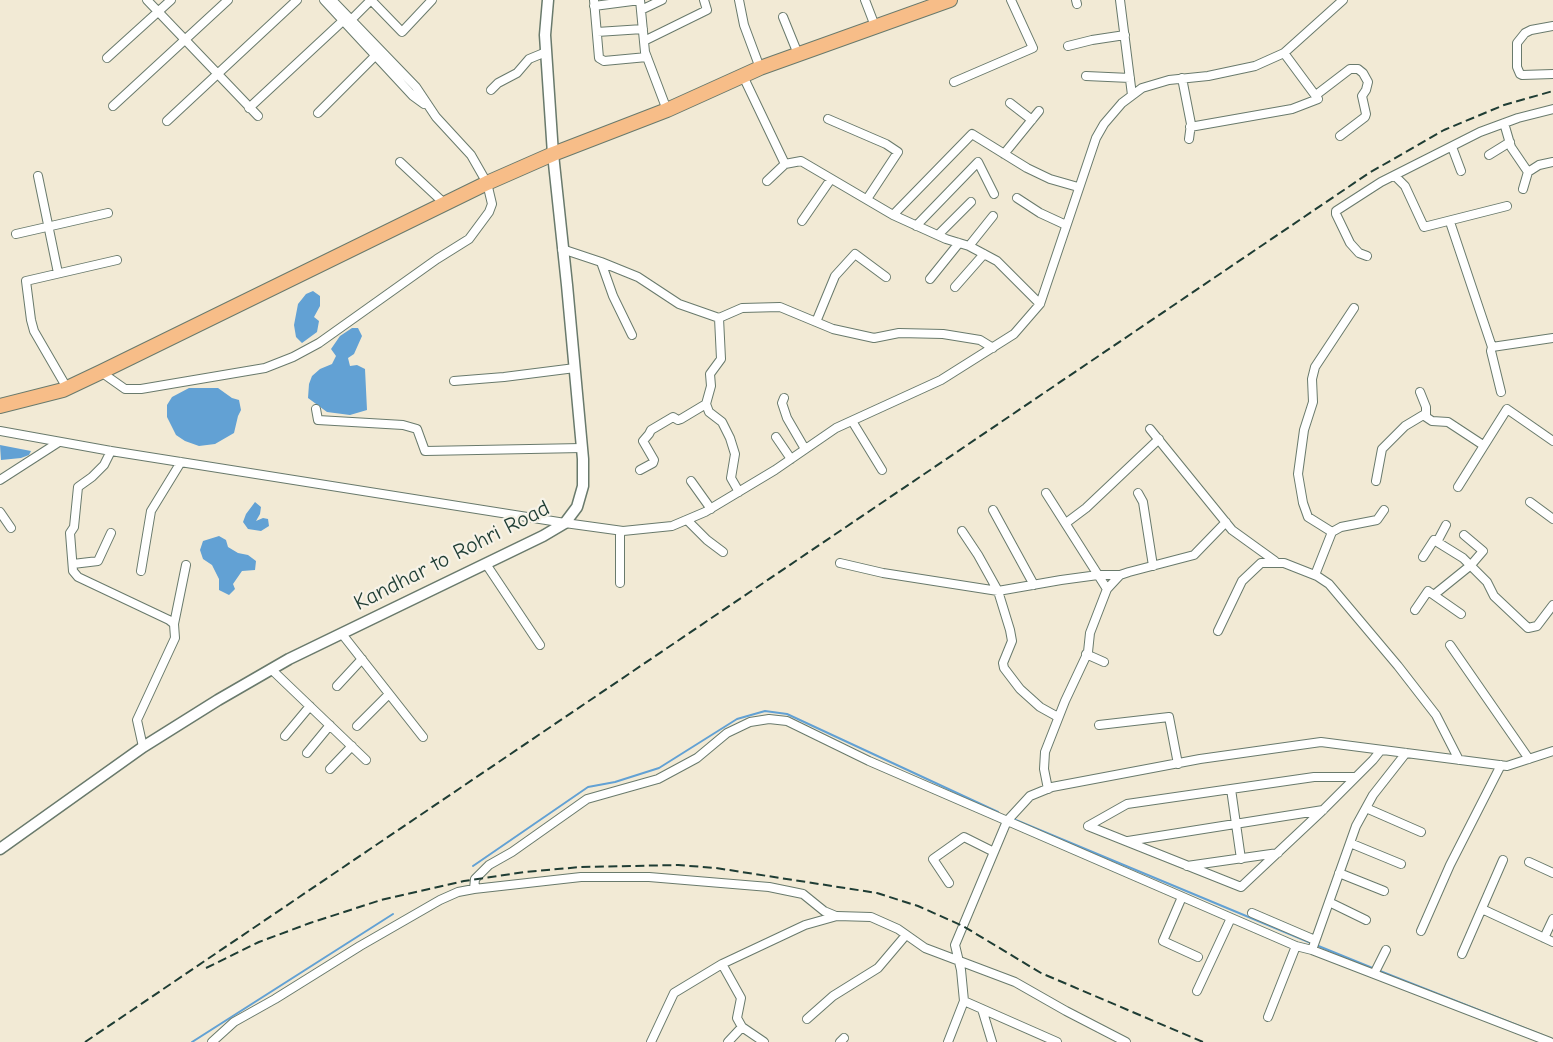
<!DOCTYPE html>
<style>
body{margin:0}
canvas{display:block;background:#f2ead5}
</style>
<canvas width="1553" height="1042"></canvas>
<script>
const c = document.querySelector('canvas').getContext('2d');
c.lineJoin = 'round';
function fillPath(path, color) { c.fillStyle = color; c.fill(path, 'evenodd'); }
const shape = rows => new Path2D(rows.map(r => 'M' + r).join(''));
function stroke(path, color, width, dash) { c.strokeStyle = color; c.lineWidth = width; c.lineCap = dash ? 'butt' : 'round'; c.setLineDash(dash || []); c.stroke(path); }
function drawText(font, color, halo, rows, align = 'center') {
  c.font = font + ' "Comic Neue",sans-serif'; c.lineWidth = 4.5; c.setLineDash([]); c.textBaseline = 'middle'; c.strokeStyle = halo; c.fillStyle = color; for (const [text, x, y, turn = 0] of rows) {
    c.save(); c.translate(x, y); c.rotate((+turn || 0) * Math.PI / 180); c.textAlign = isNaN(turn) ? turn : align; if (halo) c.strokeText(text, 0, 0); c.fillText(text, 0, 0); c.restore();
  }
}
fillPath(shape([
 [313,291,320,296,320,306,314,317,319,321,317,332,302,343,296,337,294,325,298,304,306,294],
 [352,328,358,328,362,336,354,354,348,358,350,366,357,365,365,369,367,410,350,415,327,412,308,398,309,384,312,376,320,369,332,364,336,356,331,349,340,336],
 [189,388,218,388,232,398,239,400,241,410,238,416,234,433,215,444,199,446,185,441,176,435,167,417,167,405,172,397],
 [0,445,31,451,29,455,21,458,1,460],
 [255,502,261,507,260,514,256,521,263,518,268,519,269,526,261,531,248,529,243,522,246,514],
 [219,536,226,540,228,547,238,553,248,555,256,561,255,570,242,571,233,584,235,589,229,595,219,590,219,579,212,565,203,559,200,550,203,541]
]), '#62a1d4');
stroke(shape([
 [1011,818,1311,943],
 [473,866,588,787,615,782,659,768,737,719,765,711,787,714,998,812],
 [1316,945,1375,969],
 [1380,971,1542,1035],
 [192,1042,393,914]
]), '#62a1d4', 2);
const minor = shape([
 [147,0,258,116],
 [324,0,413,96,424,104],
 [594,0,599,58,604,61,647,57],
 [640,0,645,52,667,110],
 [739,0,744,25,760,68],
 [865,0,875,26],
 [1076,0,1077,4],
 [1120,0,1132,95],
 [594,6,640,0],
 [641,10,662,0],
 [783,17,798,54],
 [351,20,371,0,402,32,432,0],
 [1553,26,1531,30,1525,33,1517,43,1517,67,1520,74,1522,75,1553,74],
 [597,32,643,29],
 [644,41,707,10,704,0],
 [1068,46,1092,40,1125,35],
 [107,58,171,0],
 [743,76,785,164],
 [1086,76,1130,78],
 [1182,78,1191,124,1189,139],
 [954,82,1033,48,1011,0],
 [491,90,498,83,517,73,529,59,546,52],
 [1316,95,1350,69,1358,69,1363,73,1368,82,1366,90,1362,96,1366,114,1365,117,1340,136],
 [1010,103,1032,120],
 [113,106,228,0],
 [249,108,347,17],
 [318,113,378,53],
 [828,119,886,144,898,152,867,199],
 [167,121,297,0],
 [1504,123,1511,147,1528,172,1523,189],
 [1190,127,1292,109,1318,99,1284,53],
 [1452,147,1461,171],
 [1004,154,1039,111],
 [1489,155,1510,142],
 [400,162,445,204],
 [1528,172,1539,165,1553,162],
 [38,176,58,273],
 [1395,176,1405,186,1424,227,1507,206],
 [767,181,785,164,801,161,893,215,946,239,969,246,997,261,1040,304],
 [1017,198,1040,213,1066,225],
 [893,215,972,134,1027,168,1050,179,1078,187],
 [802,221,831,179],
 [1451,225,1492,347,1491,351,1501,392],
 [916,226,978,162,994,194],
 [16,234,108,213],
 [938,235,971,202],
 [969,246,993,216],
 [562,249,601,262,638,277,679,304,719,318,742,308,780,307,833,329,874,338,899,333,943,334,980,340,993,348],
 [1367,256,1359,253,1350,243,1336,214,1336,211,1381,182,1480,132,1518,118,1553,109],
 [601,262,613,296,632,335],
 [930,279,959,243],
 [955,287,984,254],
 [719,318,721,359,710,374,711,386,706,404,709,412,722,422,730,438,735,454,731,478,739,492],
 [816,322,835,276,855,254,886,277],
 [1492,347,1553,338],
 [101,372,125,389,141,389,265,368,293,357,319,343,437,259,469,239,489,212,492,204,487,183,471,155,436,117,416,87,332,0],
 [454,381,504,377,575,368],
 [67,388,34,331,31,320,26,281,117,260],
 [1420,392,1426,407,1426,417,1432,421,1448,422,1483,445],
 [784,398,782,403,787,418,805,449],
 [316,409,318,420,403,425,417,429,425,451,582,448],
 [852,421,882,470],
 [1150,429,1232,530,1275,561],
 [0,431,111,451,565,523,623,531,672,526,705,512,775,470,836,428,941,380,1014,334,1040,304,1096,138,1104,124,1122,103,1142,88,1169,80,1208,76,1255,66,1284,53,1343,0],
 [776,437,791,459],
 [111,451,104,465,92,477,78,487,74,527,70,533,73,571,78,577,169,620,174,624,175,638,137,720,143,747],
 [640,470,653,463,654,460,643,441,649,434,651,430,673,417,678,420,681,419,706,404],
 [0,480,59,442],
 [691,481,711,509],
 [1376,481,1382,449,1405,426,1425,414],
 [1458,487,1507,409,1553,441],
 [1046,493,1107,589],
 [1138,493,1143,502,1153,566],
 [1530,502,1553,519],
 [993,510,1034,585],
 [0,512,11,528],
 [687,520,707,540,723,552],
 [1066,523,1086,508,1159,439],
 [620,531,620,583],
 [962,531,978,555,998,591,1010,630,1012,641,1003,663,1004,668,1020,689,1040,707,1058,717],
 [1332,532,1308,517,1303,503,1298,474,1304,430,1313,402,1312,379,1315,367,1354,308],
 [1437,542,1446,525],
 [1423,557,1434,540,1463,558,1487,582,1494,596,1528,628,1537,626,1553,605],
 [840,563,883,573,998,591,1061,580,1098,575,1120,575],
 [73,564,98,561,111,533],
 [486,564,540,645],
 [141,571,151,511,181,462],
 [1315,575,1332,532,1341,527,1377,520,1384,510],
 [1435,594,1471,565,1483,551,1464,535],
 [1415,610,1428,591,1461,614],
 [174,624,186,565],
 [1218,631,1242,581,1261,563,1284,563,1317,576,1329,584,1398,666,1436,715,1459,760],
 [342,634,423,737],
 [1450,645,1529,759],
 [1086,654,1104,662],
 [271,669,366,760],
 [337,686,362,659],
 [1099,725,1169,717,1178,764],
 [357,726,389,694],
 [285,736,310,706],
 [307,753,330,725],
 [330,769,352,746],
 [1048,789,1044,769,1045,752,1065,701,1088,652,1090,633,1107,589,1120,575,1129,572,1194,555,1226,522],
 [1231,789,1241,859],
 [1366,808,1421,832],
 [1088,826,1241,887,1323,810,1373,760,1381,750],
 [1088,826,1127,804,1314,777,1355,777],
 [1128,841,1323,810],
 [1350,843,1401,864],
 [1529,862,1553,873],
 [1187,866,1278,853],
 [1339,873,1384,891],
 [949,883,933,859,964,837,994,852],
 [474,889,581,877,649,877,769,887,803,894,824,911,836,916],
 [1182,897,1163,941,1198,957],
 [1329,902,1366,920],
 [1482,909,1553,942],
 [1252,913,1315,940],
 [1421,931,1450,865,1501,765],
 [1544,938,1553,919],
 [1312,950,1356,826,1373,795,1406,753],
 [1462,954,1503,860],
 [722,964,741,998,737,1018,742,1027,728,1042],
 [1374,974,1386,950],
 [1197,991,1231,918],
 [964,1001,1057,1042],
 [982,1009,992,1042],
 [1268,1017,1296,946],
 [807,1019,833,996,878,968,906,935],
 [742,1027,764,1042],
 [212,1042,234,1022,275,999,360,946,440,900,458,892,474,889,475,879,489,865,512,852,587,799,658,779,697,758,727,733,750,722,769,719,787,721,869,761,1296,946,1312,950,1550,1042],
 [651,1042,674,993,722,964,805,925,837,916,871,917,898,929,925,948,1015,982,1066,1011,1126,1042],
 [840,1042,844,1038],
 [948,1042,964,1001,961,970,955,945,1007,821,1030,796,1052,787,1200,759,1321,742,1507,766,1553,751]
]);
const tertiary = shape([
 [0,849,143,747,218,700,289,659,543,536,565,523,577,507,583,486,583,459,567,285,553,154,545,35,548,0]
]);
const primary = shape([
 [0,406,63,390,101,372,487,183,553,154,667,110,760,68,950,0]
]);
stroke(minor, '#697a6c', 10);
stroke(tertiary, '#697a6c', 13);
stroke(primary, '#697a6c', 16);
stroke(minor, '#fff', 8);
stroke(tertiary, '#fff', 10);
stroke(primary, '#f7bd88', 14);
stroke(shape([
 [206,968,259,942,310,923,381,900,464,881,525,872,581,867,678,865,716,868,877,893,918,906,963,926,1041,973,1203,1042],
 [85,1042,1369,173,1444,130,1504,105,1553,91]
]), '#1f3d34', 2, [9, 4.5]);
drawText('22px', '#1f3d34', '#f7f3e8', [
 ["Kandhar to Rohri Road",452,556,-27]
]);
</script>
